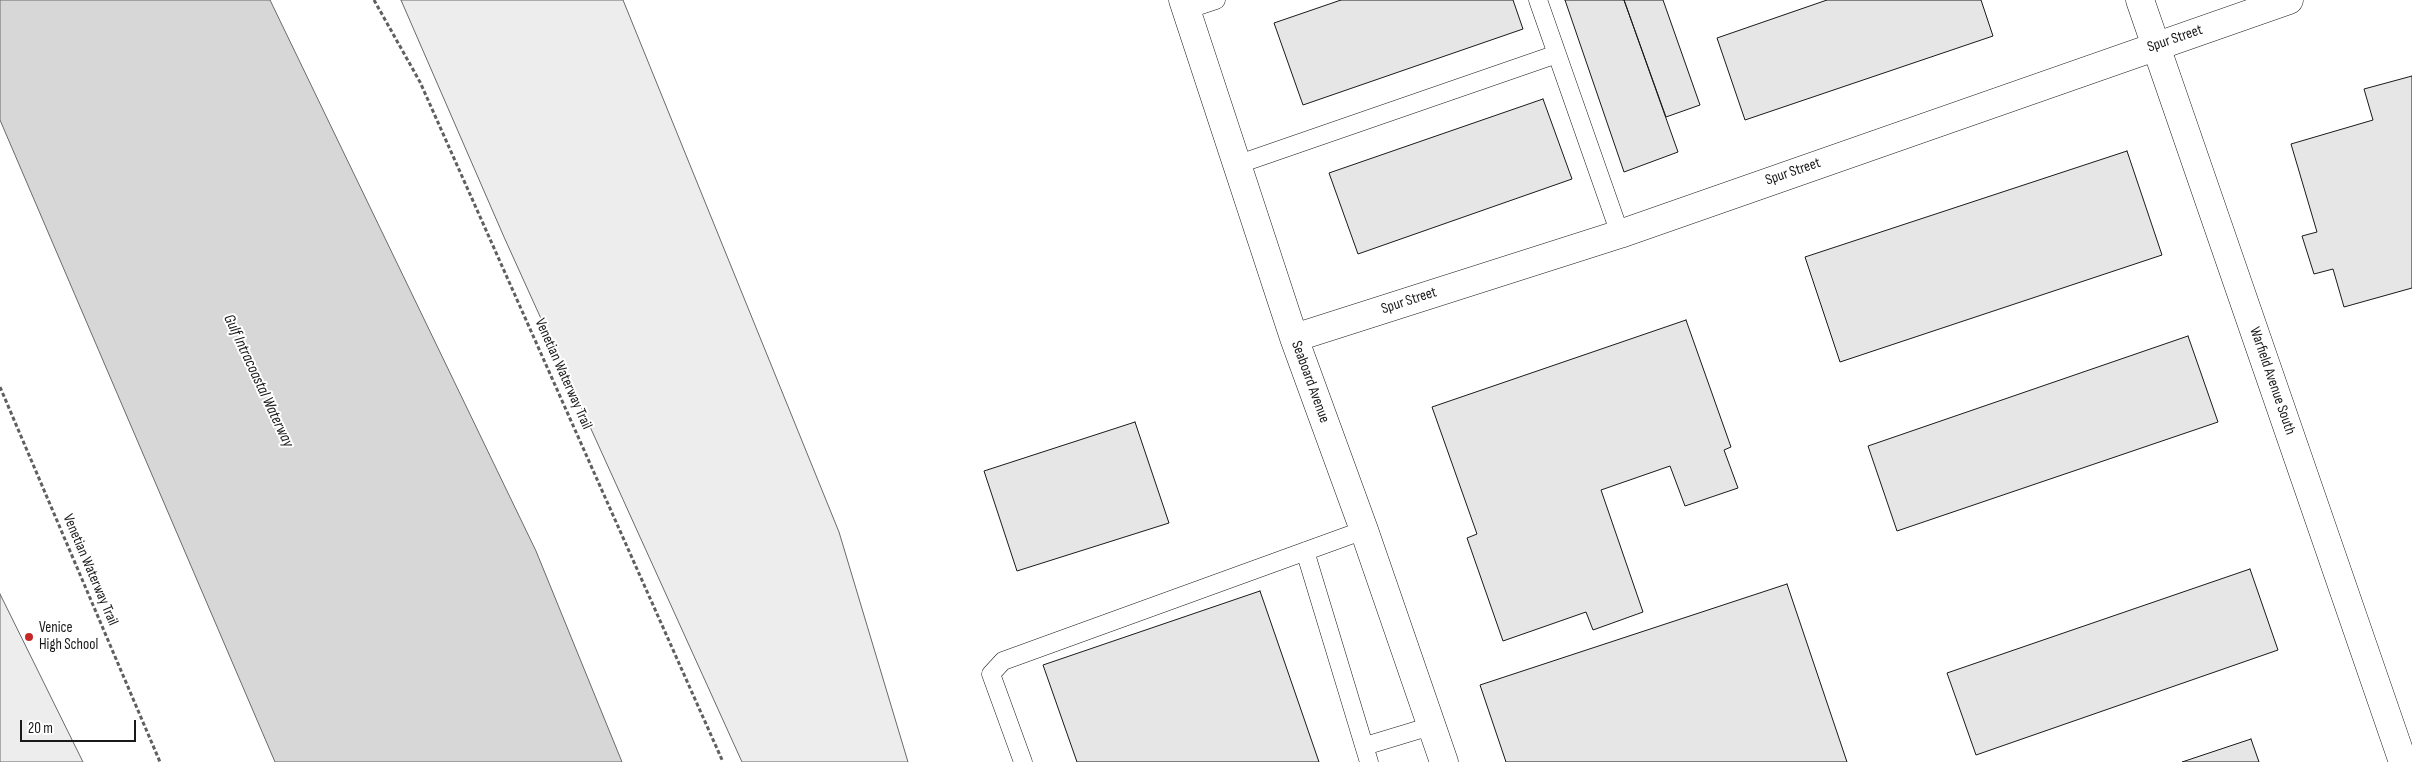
<!DOCTYPE html>
<style>
body{margin:0}
#map{position:relative;width:2412px;height:762px;overflow:hidden;background:#fff;font-family:"Sofia Sans Condensed",sans-serif}
canvas{display:block}
.scale{position:absolute;left:20px;top:720px;width:116px;height:22px;box-sizing:border-box;border:2px solid #1a1a1a;border-top:0;padding-left:6px;font-size:15px;line-height:18px;white-space:nowrap;color:#1a1a1a;-webkit-text-stroke:4px #fff;paint-order:stroke}
</style>
<div id="map">
<canvas width="2412" height="762"></canvas>
<div class="scale">20 m</div>
</div>
<script>
const c = document.querySelector('canvas').getContext('2d');
c.lineJoin = 'round';
function fillPath(path, color) { c.fillStyle = color; c.fill(path, 'evenodd'); }
const shape = rows => new Path2D(rows.map(r => 'M' + r).join(''));
function stroke(path, color, width, dash) { c.strokeStyle = color; c.lineWidth = width; c.lineCap = dash ? 'butt' : 'round'; c.setLineDash(dash || []); c.stroke(path); }
function drawText(font, color, halo, rows, align = 'center') {
  c.font = font + ' "Sofia Sans Condensed",sans-serif'; c.lineWidth = 4; c.setLineDash([]); c.textBaseline = 'middle'; c.strokeStyle = halo; c.fillStyle = color; for (const [text, x, y, turn = 0] of rows) {
    c.save(); c.translate(x, y); c.rotate((+turn || 0) * Math.PI / 180); c.textAlign = isNaN(turn) ? turn : align; if (halo) c.strokeText(text, 0, 0); c.fillText(text, 0, 0); c.restore();
  }
}
const built = shape([
 [401,0,623,0,839,532,908,762,742,762,504,237,401,0],
 [0,594,83,762,0,762,0,594]
]);
fillPath(built, '#ededed');
stroke(built, '#6a6a6a', 1);
const water = shape([
 [0,0,270,0,536,551,622,762,275,762,0,120,0,0]
]);
fillPath(water, '#d7d7d7');
stroke(water, '#6a6a6a', 1);
const building = shape([
 [1341,0,1513,0,1523,29,1303,105,1274,23,1341,0],
 [1565,0,1624,0,1678,152,1624,172,1565,0],
 [1624,0,1663,0,1700,105,1666,117,1624,0],
 [1827,0,1981,0,1993,36,1745,120,1717,38,1827,0],
 [2412,76,2412,288,2344,307,2333,269,2314,274,2302,236,2317,232,2291,144,2373,120,2364,89,2412,76],
 [1543,99,1572,179,1358,254,1329,173,1543,99],
 [2127,151,2162,255,1840,362,1805,257,2127,151],
 [1686,320,1731,447,1724,450,1738,488,1685,506,1670,466,1601,490,1643,612,1593,630,1586,612,1503,641,1467,538,1477,534,1432,407,1686,320],
 [2188,336,2218,422,1897,531,1868,446,2188,336],
 [1135,422,1169,523,1017,571,984,471,1135,422],
 [2250,569,2278,650,1976,755,1947,673,2250,569],
 [1787,584,1847,762,1506,762,1480,685,1787,584],
 [1260,591,1319,762,1077,762,1043,665,1260,591],
 [2251,739,2259,762,2182,762,2251,739]
]);
fillPath(building, '#e6e6e6');
stroke(building, '#1a1a1a', 1);
const lane = shape([
 [1538,0,1620,234],
 [1186,10,1216,0],
 [1239,164,1557,54],
 [1305,551,1369,762],
 [1365,746,1431,726],
 [1023,762,991,674,1003,661,1364,530]
]);
const street = shape([
 [1183,0,1294,338,1364,530,1444,762],
 [2140,0,2403,762],
 [1294,338,1620,234,2289,0]
]);
stroke(lane, '#1a1a1a', 19);
stroke(street, '#1a1a1a', 29);
stroke(shape([
 [374,0,420,82,723,762],
 [0,387,160,762]
]), '#5f5f5f', 3, [4, 2.5]);
stroke(lane, '#fff', 18);
stroke(street, '#fff', 28);
for (const [x, y, r, color] of [
 [29,637,5,"#c62828"]
]) { const dot = new Path2D(); dot.arc(x, y, r, 0, 2 * Math.PI); c.fillStyle = color; c.fill(dot); stroke(dot, '#fff', 2); }
drawText('15px', '#1a1a1a', '#fff', [
 ["Spur Street",2175,39,-19],
 ["Spur Street",1793,172,-19],
 ["Spur Street",1409,301,-18],
 ["Venetian Waterway Trail",563,374,66],
 ["Warfield Avenue South",2272,381,71],
 ["Seaboard Avenue",1310,382,70],
 ["Venetian Waterway Trail",90,570,67]
]);
drawText('15px', '#1a1a1a', '#fff', [
 ["Venice",39,628],
 ["High School",39,645]
], 'left');
drawText('italic 16px', '#1a1a1a', '#fff', [
 ["Gulf Intracoastal Waterway",258,381,65]
]);
</script>
